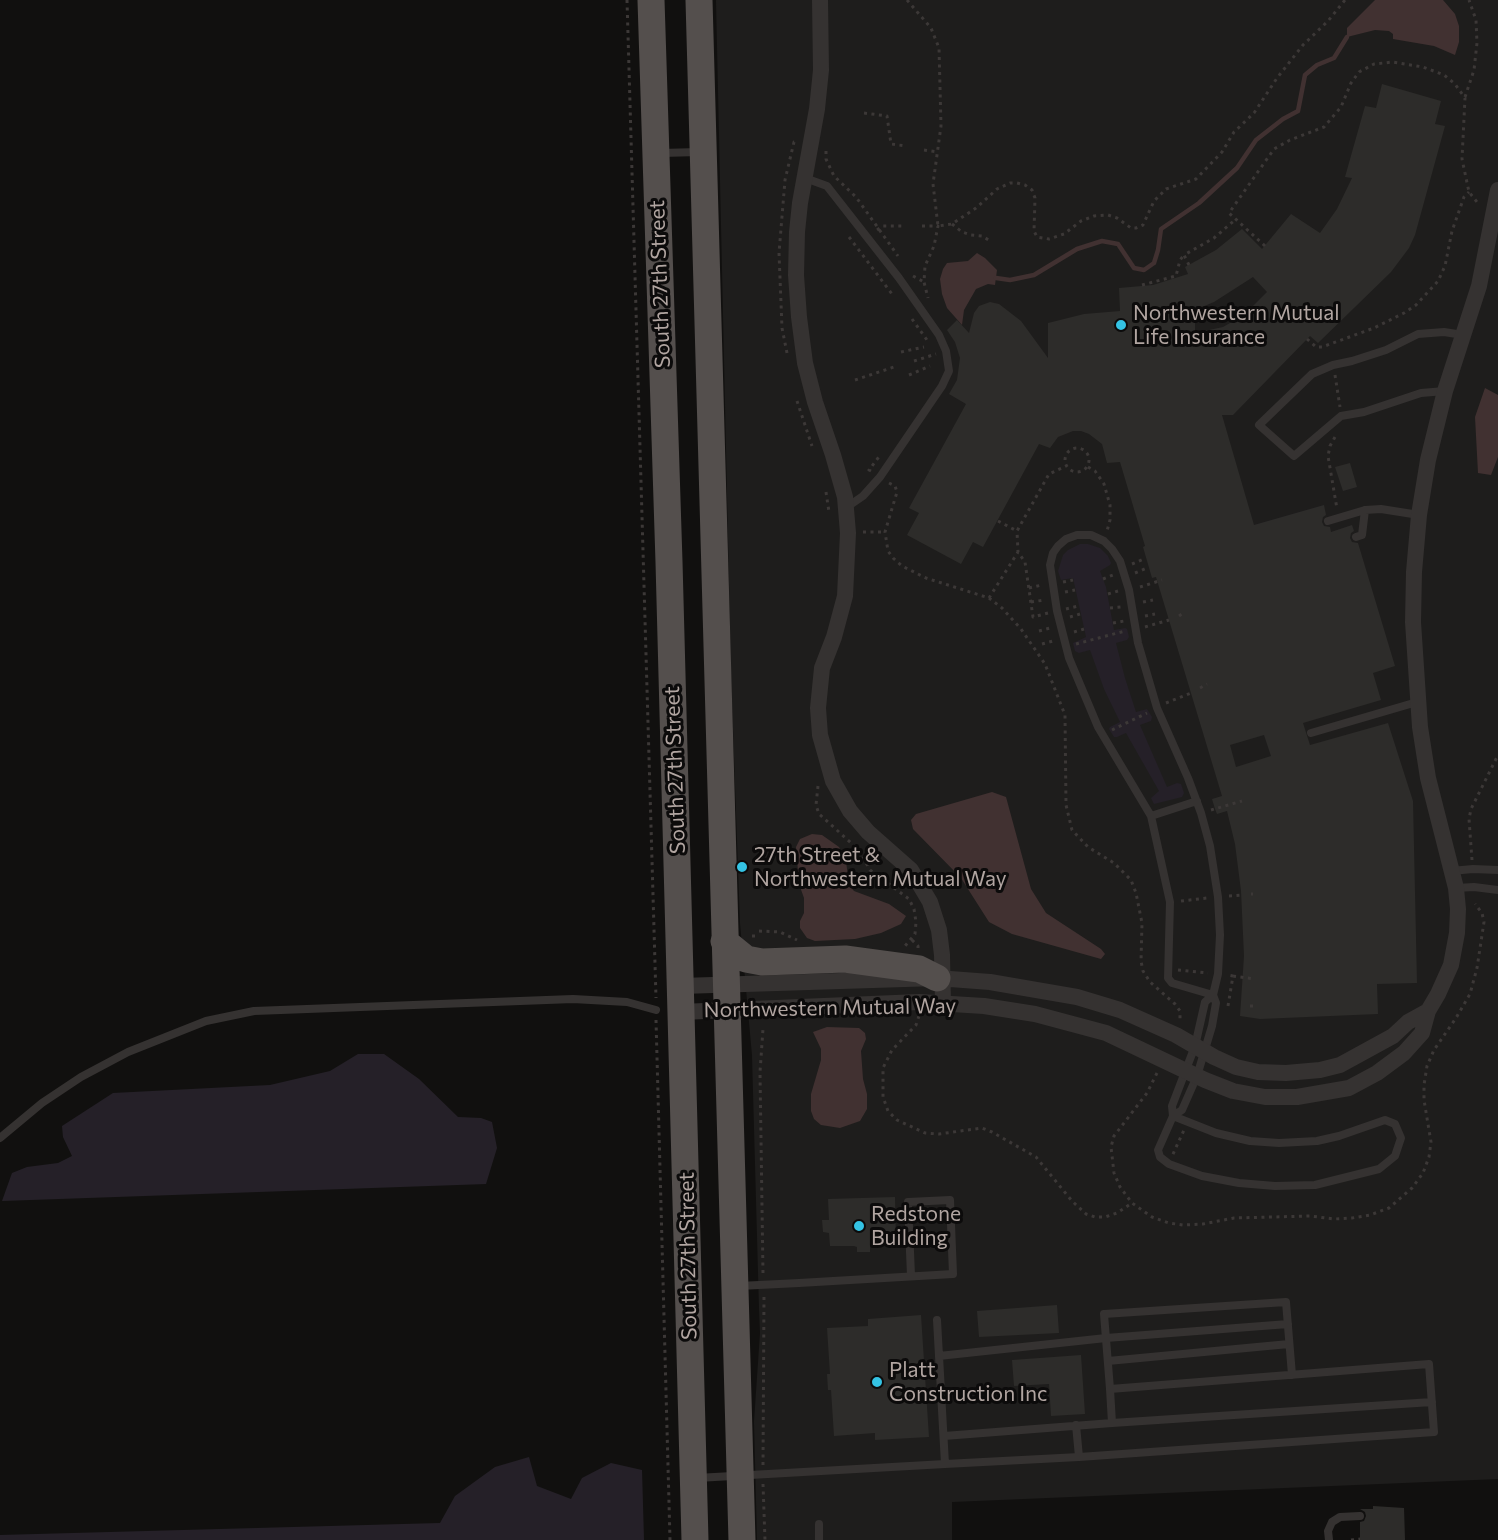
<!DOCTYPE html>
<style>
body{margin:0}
canvas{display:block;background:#11100f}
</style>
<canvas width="1498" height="1540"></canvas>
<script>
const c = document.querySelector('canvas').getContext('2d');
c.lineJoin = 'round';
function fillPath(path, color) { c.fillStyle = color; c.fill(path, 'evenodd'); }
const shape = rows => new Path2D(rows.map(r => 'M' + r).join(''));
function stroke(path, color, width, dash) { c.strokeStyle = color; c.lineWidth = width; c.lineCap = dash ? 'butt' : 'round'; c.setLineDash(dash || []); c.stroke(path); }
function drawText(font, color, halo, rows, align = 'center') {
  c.font = font + ' Commissioner,sans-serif'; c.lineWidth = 6; c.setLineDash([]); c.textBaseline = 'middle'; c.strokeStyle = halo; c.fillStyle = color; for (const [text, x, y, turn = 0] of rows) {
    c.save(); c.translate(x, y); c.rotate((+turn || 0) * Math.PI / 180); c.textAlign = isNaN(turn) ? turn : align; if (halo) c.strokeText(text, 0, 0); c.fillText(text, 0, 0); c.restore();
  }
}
fillPath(shape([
 [716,0,1498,0,1498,1479,952,1502,952,1540,757,1540,754,1422,760,1333,759,1308,752,1055,740,923,731,673]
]), '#1e1d1c');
fillPath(shape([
 [1080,544,1088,544,1100,548,1108,556,1111,563,1110,565,1100,571,1106,587,1114,630,1125,628,1127,629,1129,637,1127,640,1116,643,1125,678,1136,712,1147,709,1152,717,1151,721,1140,725,1167,787,1177,783,1181,784,1184,793,1182,797,1154,804,1151,798,1159,791,1126,733,1117,737,1114,737,1109,729,1110,727,1120,722,1104,689,1090,650,1079,653,1075,651,1073,643,1086,637,1073,578,1061,580,1058,571,1063,555,1068,550],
 [358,1054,384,1054,419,1079,458,1117,481,1118,492,1122,497,1148,486,1184,2,1201,12,1173,27,1167,58,1163,72,1156,63,1137,62,1126,113,1093,270,1085,330,1071],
 [529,1457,537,1486,571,1499,582,1478,611,1463,642,1470,644,1540,0,1540,0,1535,440,1523,455,1496,495,1467]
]), '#252028');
fillPath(shape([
 [1375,0,1443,0,1455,14,1459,26,1459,42,1455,55,1434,46,1393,39,1393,34,1389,31,1375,30,1347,37,1347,28],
 [977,253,985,258,997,270,995,285,988,284,976,289,964,310,962,325,947,308,942,294,940,279,943,269,947,263,968,261],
 [1485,388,1498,395,1498,457,1491,475,1478,473,1475,417],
 [992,792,1006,797,1031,889,1046,913,1101,949,1105,954,1101,959,1012,934,989,922,961,878,913,829,911,820,916,814],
 [812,834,822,835,839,847,846,861,849,885,854,891,889,904,906,916,901,924,881,933,855,939,815,941,807,938,800,928,800,921,804,913,804,898,799,884,796,847,800,839],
 [827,1027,859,1028,865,1033,866,1039,861,1051,863,1079,867,1094,867,1109,860,1121,840,1128,821,1125,814,1119,811,1111,811,1094,821,1060,821,1049,813,1032]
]), '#413131');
stroke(shape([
 [996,278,1010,280,1034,275,1077,249,1102,241,1118,244,1134,268,1144,270,1154,263,1158,250,1161,229,1199,203,1237,168,1256,140,1283,119,1298,111,1305,75,1317,65,1334,58,1347,37]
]), '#413131', 4.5);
fillPath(shape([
 [1382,84,1441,101,1435,124,1445,126,1415,235,1409,248,1391,272,1318,343,1310,336,1233,415,1222,415,1254,525,1324,505,1326,515,1323,517,1322,522,1324,526,1330,527,1331,532,1352,525,1354,531,1351,533,1350,538,1352,542,1358,543,1395,666,1373,673,1381,700,1303,723,1310,745,1388,723,1413,801,1417,983,1377,984,1378,1014,1260,1019,1240,1016,1244,956,1241,891,1235,844,1227,811,1217,814,1215,809,1212,799,1222,796,1156,577,1152,578,1143,547,1145,546,1120,462,1107,463,1102,444,1089,434,1081,431,1073,431,1058,437,1050,448,1039,444,983,547,973,542,961,564,907,535,919,513,909,508,966,404,949,394,957,380,960,358,955,342,947,330,957,320,969,333,974,313,979,306,990,302,999,304,1021,321,1048,358,1048,323,1084,314,1120,311,1119,288,1153,285,1188,274,1185,267,1216,250,1242,229,1262,249,1291,214,1320,233,1337,209,1352,178,1345,177,1365,106,1376,108],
 [1253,277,1267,292,1244,315,1223,327,1195,333,1195,310,1214,302],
 [1264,735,1271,756,1236,767,1230,745],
 [1350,463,1357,487,1343,491,1335,467],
 [895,1197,896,1244,872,1245,870,1246,870,1252,857,1252,857,1247,854,1246,830,1246,829,1233,823,1232,822,1220,829,1220,828,1199],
 [1057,1305,1059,1333,979,1337,977,1311],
 [921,1315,929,1437,875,1440,875,1433,834,1436,831,1390,828,1390,827,1374,830,1374,827,1328,868,1326,868,1319],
 [1081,1355,1085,1414,1051,1416,1049,1384,1014,1386,1012,1360],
 [1373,1506,1404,1508,1405,1540,1360,1540,1360,1522,1364,1521,1366,1516,1365,1512,1360,1509,1373,1509]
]), '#2d2c2a');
stroke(shape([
 [627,0,656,998],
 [907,0,931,28,939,48,941,126,933,184,938,226,952,224,976,208,997,189,1010,183,1017,183,1025,185,1032,190,1035,198,1034,231,1037,237,1049,239,1064,234,1081,221,1094,216,1108,215,1117,218,1131,228,1136,228,1143,225,1154,201,1166,189,1196,179,1222,152,1234,132,1254,113,1277,78,1303,45,1328,21,1345,0],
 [1465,97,1474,70,1477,43,1476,20,1469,0],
 [864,113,887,116,891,144,906,146],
 [924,150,938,152],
 [826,151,826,159,834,176,856,197,898,256],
 [952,224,962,232,971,235,982,236,992,242],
 [922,226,938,226,934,246,925,266,924,282,928,298],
 [877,230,883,226,905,226],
 [849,237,892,294],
 [1265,246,1229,213,1274,149,1290,140,1324,127,1341,107,1351,83,1359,72,1374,64,1393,62,1423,67,1444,75,1455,84,1465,98,1462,159,1469,192,1477,202,1480,201],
 [1189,265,1184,255,1214,238,1236,219],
 [913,276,924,282],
 [1142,285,1176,276,1180,260,1184,255],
 [912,319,927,340],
 [1307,339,1316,347,1322,347,1374,328,1404,313,1416,305,1438,281,1445,266,1452,231,1464,197,1469,192],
 [901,352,924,347],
 [787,353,782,328,779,253,785,180,794,142,796,142],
 [914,361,936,354],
 [909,375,930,366],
 [1335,375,1340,407],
 [855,380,897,366],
 [797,401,812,446],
 [1335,437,1330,446,1328,456,1337,509],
 '1065 460a12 12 0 1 1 24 0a12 12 0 1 1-24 0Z',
 [1088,467,1095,471,1104,484,1110,505,1110,520,1107,531],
 [871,471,869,470,881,454],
 [889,483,895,486,897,492,885,532,888,551,893,558,902,566,926,578,989,598,1002,608,1021,629,1045,664,1065,715,1066,805,1072,830,1088,847,1114,863,1131,880,1136,893,1142,923,1141,961,1143,971,1150,982,1175,1004,1180,1011,1180,1022],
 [826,492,829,512],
 [998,521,1017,531],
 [863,532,885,532],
 [1132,564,1144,559],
 [1135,573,1147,568],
 [1103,579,1113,575],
 [1063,582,1073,580],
 [1140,587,1162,580],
 [1029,588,1042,585],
 [1065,592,1075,590],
 [1108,594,1118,591],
 [989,598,1018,552],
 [1031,602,1044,600],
 [1143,602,1153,600],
 [1110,608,1121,607],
 [1066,609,1078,606],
 [1048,613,1033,617,1025,562,1018,552,1017,531,1049,474,1066,466],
 [1145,616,1155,614],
 [1179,616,1185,612],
 [1070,617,1080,614],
 [1113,623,1124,621],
 [1145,627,1169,620],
 [1039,631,1050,628],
 [1074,632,1084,629],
 [1042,644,1053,641],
 [1076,644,1125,631],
 [1200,688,1207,684],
 [1166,703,1191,693],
 [1112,730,1147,713],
 [818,786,816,805,819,814,859,850,870,870,909,899,914,909,916,922,915,934,905,946],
 [1211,810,1242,801],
 [1472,860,1469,819,1471,809,1498,755],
 [1251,894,1253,894],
 [1229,896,1242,895],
 [1181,901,1207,898],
 [759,931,780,932,797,940],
 [752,936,759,936],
 [912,940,918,946,918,950],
 [1178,970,1208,973],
 [1233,976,1255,979],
 [1228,1006,1233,976,1228,975],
 [1250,1006,1256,1006],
 [919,1016,916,1025,892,1050,883,1068,883,1097,888,1111,897,1120,925,1133,939,1134,982,1128,992,1132,1036,1157,1072,1201,1086,1214,1095,1217,1105,1217,1117,1213,1132,1203],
 [656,1020,670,1540],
 [1157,1073,1147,1093,1114,1136,1111,1147,1114,1173,1120,1187,1132,1203,1152,1217,1169,1223,1183,1225,1203,1224,1234,1218,1310,1216,1334,1219,1352,1218,1370,1215,1389,1208,1412,1188,1423,1173,1429,1157,1431,1142,1424,1100,1424,1085,1427,1066,1434,1050,1456,1018,1470,994,1477,968,1484,922,1482,913,1475,904],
 [1173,1154,1184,1130],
 [763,1273,760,1072,763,1029],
 [763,1465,764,1295],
 [763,1484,765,1540],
 [1351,1540,1360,1539]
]), '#3c3837', 3, [3, 4.5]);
stroke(shape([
 [661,153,699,152],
 [805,178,827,186,899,278,939,335,946,351,949,371,942,386,880,477,863,496,847,507],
 [1445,391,1421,393,1364,412,1341,416,1294,456,1259,425,1312,374,1333,365,1352,361,1386,350,1418,334,1444,332,1463,335],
 [1328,521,1365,510,1381,509,1419,515],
 [1077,535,1091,535,1104,541,1112,549,1120,561,1129,590,1138,643,1157,708,1188,778,1201,813,1210,846,1218,897,1220,935,1218,974,1213,995,1172,983,1168,978,1170,902,1151,816,1098,727,1069,658,1057,611,1050,565,1053,553,1058,546,1066,539,1077,535],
 [1356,537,1362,535,1365,510],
 [1311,733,1417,702],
 [1151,816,1197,801],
 [1451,871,1473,869,1498,870],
 [1456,888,1474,887,1498,890],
 [1173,1116,1216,1133,1250,1141,1279,1143,1317,1141,1339,1136,1385,1120,1395,1124,1401,1138,1395,1156,1379,1169,1315,1185,1275,1186,1239,1183,1202,1176,1169,1164,1160,1157,1158,1150,1173,1116,1172,1106,1195,1046,1205,1002,1213,995,1216,1003,1212,1026,1197,1076,1182,1110,1173,1116],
 [0,1138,42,1103,81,1077,128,1052,206,1021,254,1011,573,999,627,1002,656,1010],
 [739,1286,799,1283,953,1274,950,1200,908,1202,911,1276],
 [939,1356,1106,1338,1288,1324],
 [1108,1361,1289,1344],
 [1110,1389,1112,1423,1432,1402],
 [1076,1425,1079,1457],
 [944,1436,1112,1423],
 [945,1464,1079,1457,1434,1432,1429,1364,1110,1389,1104,1314,1286,1302,1292,1375],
 [697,1478,945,1464,937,1320],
 [819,1524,819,1540],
 [1329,1540,1328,1531,1332,1522,1340,1517,1360,1516]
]), '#353231', 8);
stroke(shape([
 [820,0,821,70,817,109,800,203,797,232,796,275,799,317,805,363,815,402,833,455,845,497,848,533,845,596,834,637,822,668,818,708,820,735,833,781,850,811,868,832,911,870,930,902,939,930,942,955,943,1003],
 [681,986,937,978,990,982,1077,997,1120,1010,1176,1035,1214,1057,1236,1067,1258,1072,1286,1073,1320,1070,1340,1065,1393,1036,1408,1022,1428,1011],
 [681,1012,919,1002,984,1006,1035,1014,1106,1033,1205,1080,1233,1091,1265,1097,1297,1097,1349,1088,1377,1073,1404,1053,1422,1033,1428,1011,1438,994,1451,965,1457,933,1458,909,1456,888,1428,778,1420,727,1413,622,1414,572,1419,515,1428,460,1445,391,1479,286,1498,190]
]), '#353231', 16);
stroke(shape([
 [651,0,669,562,695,1540],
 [699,0,742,1540],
 [724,941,746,959,762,962,845,959,919,969,937,978]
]), '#544f4d', 27);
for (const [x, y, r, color] of [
 [1121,325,6,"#34c3e4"],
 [742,867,6,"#34c3e4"],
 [859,1226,6,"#34c3e4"],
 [877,1382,6,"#34c3e4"]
]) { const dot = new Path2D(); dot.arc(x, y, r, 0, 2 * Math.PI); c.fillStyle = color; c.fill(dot); stroke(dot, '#0c0b0b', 2); }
drawText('21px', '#b1a5a1', '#0c0b0b', [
 ["South 27th Street",660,284,-92],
 ["South 27th Street",675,770,-92],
 ["Northwestern Mutual Way",830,1008,-1],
 ["South 27th Street",688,1256,-91]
]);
drawText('21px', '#b1a5a1', '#0c0b0b', [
 ["Northwestern Mutual",1133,313],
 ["Life Insurance",1133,337],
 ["27th Street &",754,855],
 ["Northwestern Mutual Way",754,879],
 ["Redstone",871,1214],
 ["Building",871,1238],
 ["Platt",889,1370],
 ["Construction Inc",889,1394]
], 'left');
</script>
